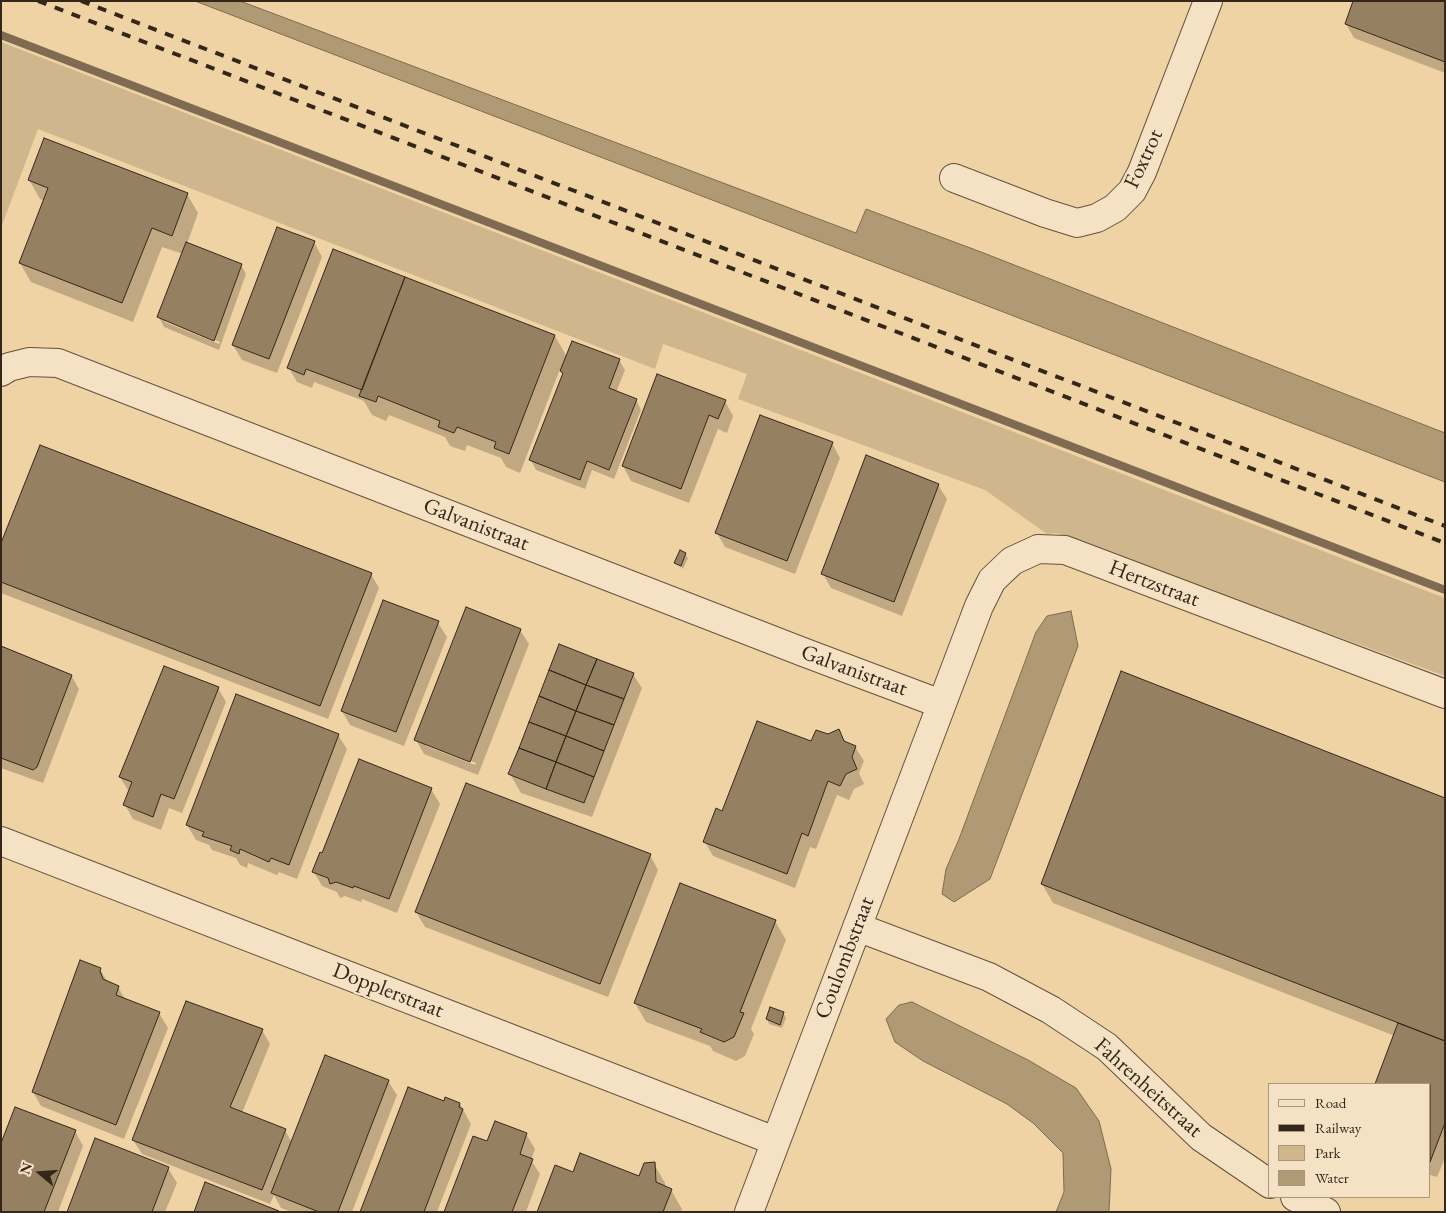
<!DOCTYPE html>
<style>
body{margin:0}
#map{position:relative;width:1446px;height:1213px;overflow:hidden;background:#f0d3a4;font-family:"EB Garamond",serif}
canvas{display:block}
.frame{position:absolute;inset:0;border:2px solid #34271a;pointer-events:none}
.legend{position:absolute;left:1268px;top:1083px;width:162px;height:115px;box-sizing:border-box;background:#f5e2c4;border:1px solid #a89780;margin:0;padding:6px 9px;list-style:none;font-size:15px;color:#34271a}
.legend li{display:flex;align-items:center;gap:10px;height:25px}
.legend b{width:25px;border:1px solid #a89780}
.north{position:absolute;left:15px;top:1148px;width:50px;height:50px;-webkit-text-stroke:4px #f5e2c4;paint-order:stroke;rotate:288deg;font-size:14px;font-weight:700;line-height:20px;text-align:center;color:#34271a}
.north::after{content:'';display:block;margin:auto;width:18px;height:22px;background:#34271a;clip-path:polygon(50% 0,100% 100%,50% 72%,0 100%)}
</style>
<div id="map">
<canvas width="1446" height="1213"></canvas>
<div class="frame"></div>
<ul class="legend">
<li><b style="height:6px;background:#f5e2c4"></b>Road</li>
<li><b style="height:6px;background:#34271a"></b>Railway</li>
<li><b style="height:14px;background:#d0b68d"></b>Park</li>
<li><b style="height:14px;background:#b09975"></b>Water</li>
</ul>
<div class="north">N</div>
</div>
<script>
const c = document.querySelector('canvas').getContext('2d');
c.lineJoin = 'round';
function fillPath(path, color) { c.fillStyle = color; c.fill(path, 'evenodd'); }
const shape = rows => new Path2D(rows.map(r => 'M' + r).join(''));
function stroke(path, color, width, dash) { c.strokeStyle = color; c.lineWidth = width; c.lineCap = dash ? 'butt' : 'round'; c.setLineDash(dash || []); c.stroke(path); }
function drawText(font, color, halo, rows, align = 'center') {
  c.font = font + ' "EB Garamond",serif'; c.lineWidth = 4.5; c.setLineDash([]); c.textBaseline = 'middle'; c.strokeStyle = halo; c.fillStyle = color; for (const [text, x, y, turn = 0] of rows) {
    c.save(); c.translate(x, y); c.rotate((+turn || 0) * Math.PI / 180); c.textAlign = isNaN(turn) ? turn : align; if (halo) c.strokeText(text, 0, 0); c.fillText(text, 0, 0); c.restore();
  }
}
fillPath(shape([
 [1,42,1445,598,1445,676,1056,533,1047,534,985,490,738,399,747,374,663,344,655,369,38,129,1,228]
]), '#d0b68d');
const water = shape([
 [195,1,240,1,856,233,866,209,981,252,1445,433,1445,482,195,1],
 [1071,611,1078,646,990,879,954,902,942,894,946,869,959,839,1036,632,1047,616,1071,611],
 [912,1002,1028,1060,1076,1088,1099,1121,1111,1169,1109,1212,1056,1212,1064,1192,1063,1153,1033,1123,1007,1104,923,1061,895,1042,886,1019,899,1005,912,1002]
]);
fillPath(water, '#b09975');
stroke(water, '#7e6b51', 1);
fillPath(shape([
 [1445,1,1445,73,1354,38,1346,24],
 [29,180,187,194,198,213,187,244,241,265,246,274,219,350,164,327,159,317,183,254,162,247,133,322,31,282,20,263,45,201,40,199],
 [165,319,220,342,219,344,165,322],
 [314,242,322,257,277,373,242,360,233,345],
 [555,336,567,357,619,360,625,370,616,393,636,400,641,410,614,479,592,470,585,489,536,470,531,460,564,375,560,369,520,473,506,467,501,458,467,445,465,451,450,446,445,437,389,415,386,421,372,415,364,401,314,382,312,388,297,382,289,368],
 [725,401,733,416,727,433,718,429,689,503,631,481,623,466],
 [832,443,840,458,795,574,725,547,717,533],
 [938,485,947,499,902,616,831,588,823,574],
 [1,547,371,574,379,588,328,719,1,593],
 [685,554,688,558,683,569,676,563],
 [438,623,447,637,404,746,350,725,342,711],
 [520,630,529,644,478,775,424,754,416,740],
 [426,743,476,763,475,765,426,746],
 [1,647,71,675,79,689,43,783,1,768],
 [633,674,642,688,592,817,521,793,510,774],
 [218,688,226,702,182,813,169,808,161,830,133,819,125,805,129,792,120,777],
 [839,731,846,743,855,747,864,761,859,773,864,784,854,789,849,800,837,795,816,849,810,847,795,888,713,856,705,842,723,812,812,743],
 [338,735,347,749,297,879,279,872,277,875,248,863,247,868,240,865,236,858,212,850,209,845,196,840,187,825],
 [431,789,440,804,397,913,362,899,361,902,345,896,340,898,337,892,322,886,314,872,323,854],
 [1445,799,1445,1158,1437,1177,1430,1175,1430,1084,1376,1084,1395,1036,1053,903,1042,884],
 [650,855,658,870,608,997,425,927,416,912],
 [775,921,786,940,751,1029,754,1034,745,1056,736,1061,713,1051,710,1046,646,1022,635,1003],
 [100,969,108,983,118,987,126,1001,159,1013,168,1028,124,1139,41,1106,33,1092],
 [783,1013,786,1018,782,1028,769,1024,767,1019],
 [262,1030,270,1044,242,1113,285,1130,292,1143,388,1081,397,1095,352,1212,292,1212,281,1208,274,1195,270,1204,142,1154,133,1140],
 [444,1103,460,1104,471,1124,437,1212,361,1212],
 [75,1131,83,1146,58,1212,1,1212],
 [526,1134,535,1149,531,1160,540,1174,526,1212,445,1212,487,1142],
 [654,1164,665,1183,665,1187,671,1190,682,1209,681,1212,538,1212,574,1174,639,1178],
 [168,1168,177,1183,165,1212,68,1212]
]), '#0003');
stroke(shape([
 [1,35,1445,590]
]), '#7e6b51', 8);
const building = shape([
 [1353,1,1445,1,1445,62,1345,24,1353,1],
 [44,138,188,193,172,236,152,228,122,303,19,263,48,188,28,180,44,138],
 [277,227,315,241,269,359,232,345,277,227],
 [186,242,242,264,214,341,157,317,186,242],
 [333,249,405,277,362,390,306,369,304,375,287,368,333,249],
 [405,277,555,335,509,454,494,448,496,442,457,427,454,433,438,427,440,421,378,396,376,402,359,396,405,277],
 [572,341,620,359,609,388,637,399,609,470,587,461,580,480,529,460,563,373,560,371,572,341],
 [657,374,726,400,718,419,709,415,681,489,622,466,657,374],
 [760,415,833,442,787,561,715,533,760,415],
 [40,445,372,573,320,706,1,582,1,543,40,445],
 [866,455,939,484,894,602,821,574,866,455],
 [680,550,686,553,681,566,674,563,680,550],
 [383,600,439,621,396,732,341,711,383,600],
 [466,607,521,629,470,762,414,740,466,607],
 [559,644,597,659,586,685,549,670,559,644],
 [1,646,72,675,37,767,33,770,1,758,1,646],
 [597,659,634,673,624,699,586,685,597,659],
 [164,666,219,687,174,799,161,794,153,817,123,805,132,782,119,777,164,666],
 [549,670,586,685,576,711,539,696,549,670],
 [1121,671,1445,798,1445,1041,1041,884,1121,671],
 [586,685,624,699,614,725,576,711,586,685],
 [236,694,339,734,289,865,271,858,269,862,240,849,239,854,230,850,232,846,202,836,204,832,186,825,236,694],
 [539,696,576,711,566,736,529,722,539,696],
 [576,711,614,725,604,751,566,736,576,711],
 [757,721,811,741,816,730,828,734,839,729,844,741,856,746,852,757,857,769,846,774,840,786,828,781,808,836,802,833,787,874,703,842,716,808,722,811,757,721],
 [529,722,566,736,556,762,519,748,529,722],
 [566,736,604,751,594,777,556,762,566,736],
 [519,748,556,762,546,789,508,774,519,748],
 [359,759,432,788,389,899,354,886,353,888,336,882,330,884,328,878,312,872,320,852,322,853,359,759],
 [556,762,594,777,584,803,546,789,556,762],
 [466,783,651,854,600,984,415,912,466,783],
 [680,883,776,920,740,1012,744,1013,734,1037,724,1042,700,1032,702,1029,634,1003,680,883],
 [80,960,101,968,100,971,103,979,119,986,116,995,160,1012,116,1125,32,1092,80,960],
 [186,1001,263,1029,230,1107,286,1129,262,1190,132,1140,186,1001],
 [770,1007,784,1012,780,1025,766,1019,770,1007],
 [1398,1023,1445,1041,1445,1123,1430,1162,1430,1084,1375,1084,1398,1023],
 [325,1055,389,1080,338,1212,319,1212,271,1193,325,1055],
 [408,1087,444,1101,445,1097,460,1103,459,1107,463,1109,424,1212,360,1212,408,1087],
 [15,1107,76,1130,44,1212,1,1212,1,1143,15,1107],
 [495,1121,527,1133,520,1154,533,1159,512,1212,444,1212,473,1136,487,1141,495,1121],
 [95,1138,169,1167,152,1212,67,1212,95,1138],
 [580,1153,639,1176,644,1163,655,1162,656,1182,672,1189,663,1212,537,1212,555,1165,573,1172,580,1153],
 [205,1182,279,1211,279,1212,194,1212,205,1182]
]);
fillPath(building, '#968062');
stroke(building, '#34271a', 1);
const minor = shape([
 [954,178,1045,213,1077,223,1097,218,1115,208,1132,191,1142,172,1208,1],
 [1,372,9,367,29,362,58,363,803,652,941,704],
 [1,841,775,1141],
 [857,927,989,977,1051,1010,1107,1047,1201,1137,1270,1184],
 [1295,1197,1326,1212],
 [749,1212,979,606,992,580,1012,561,1038,549,1065,550,1445,694]
]);
stroke(minor, '#63523c', 30);
stroke(minor, '#f5e2c4', 28);
stroke(shape([
 [38,1,1445,543],
 [81,1,1445,526]
]), '#34271a', 4, [9, 9]);
drawText('22px', '#34271a', '#f5e2c4', [
 ["Foxtrot",1144,159,-65],
 ["Galvanistraat",476,525,21],
 ["Hertzstraat",1154,584,21],
 ["Galvanistraat",854,671,20],
 ["Coulombstraat",845,958,-69],
 ["Dopplerstraat",388,991,21],
 ["Fahrenheitstraat",1148,1088,42]
]);
</script>
